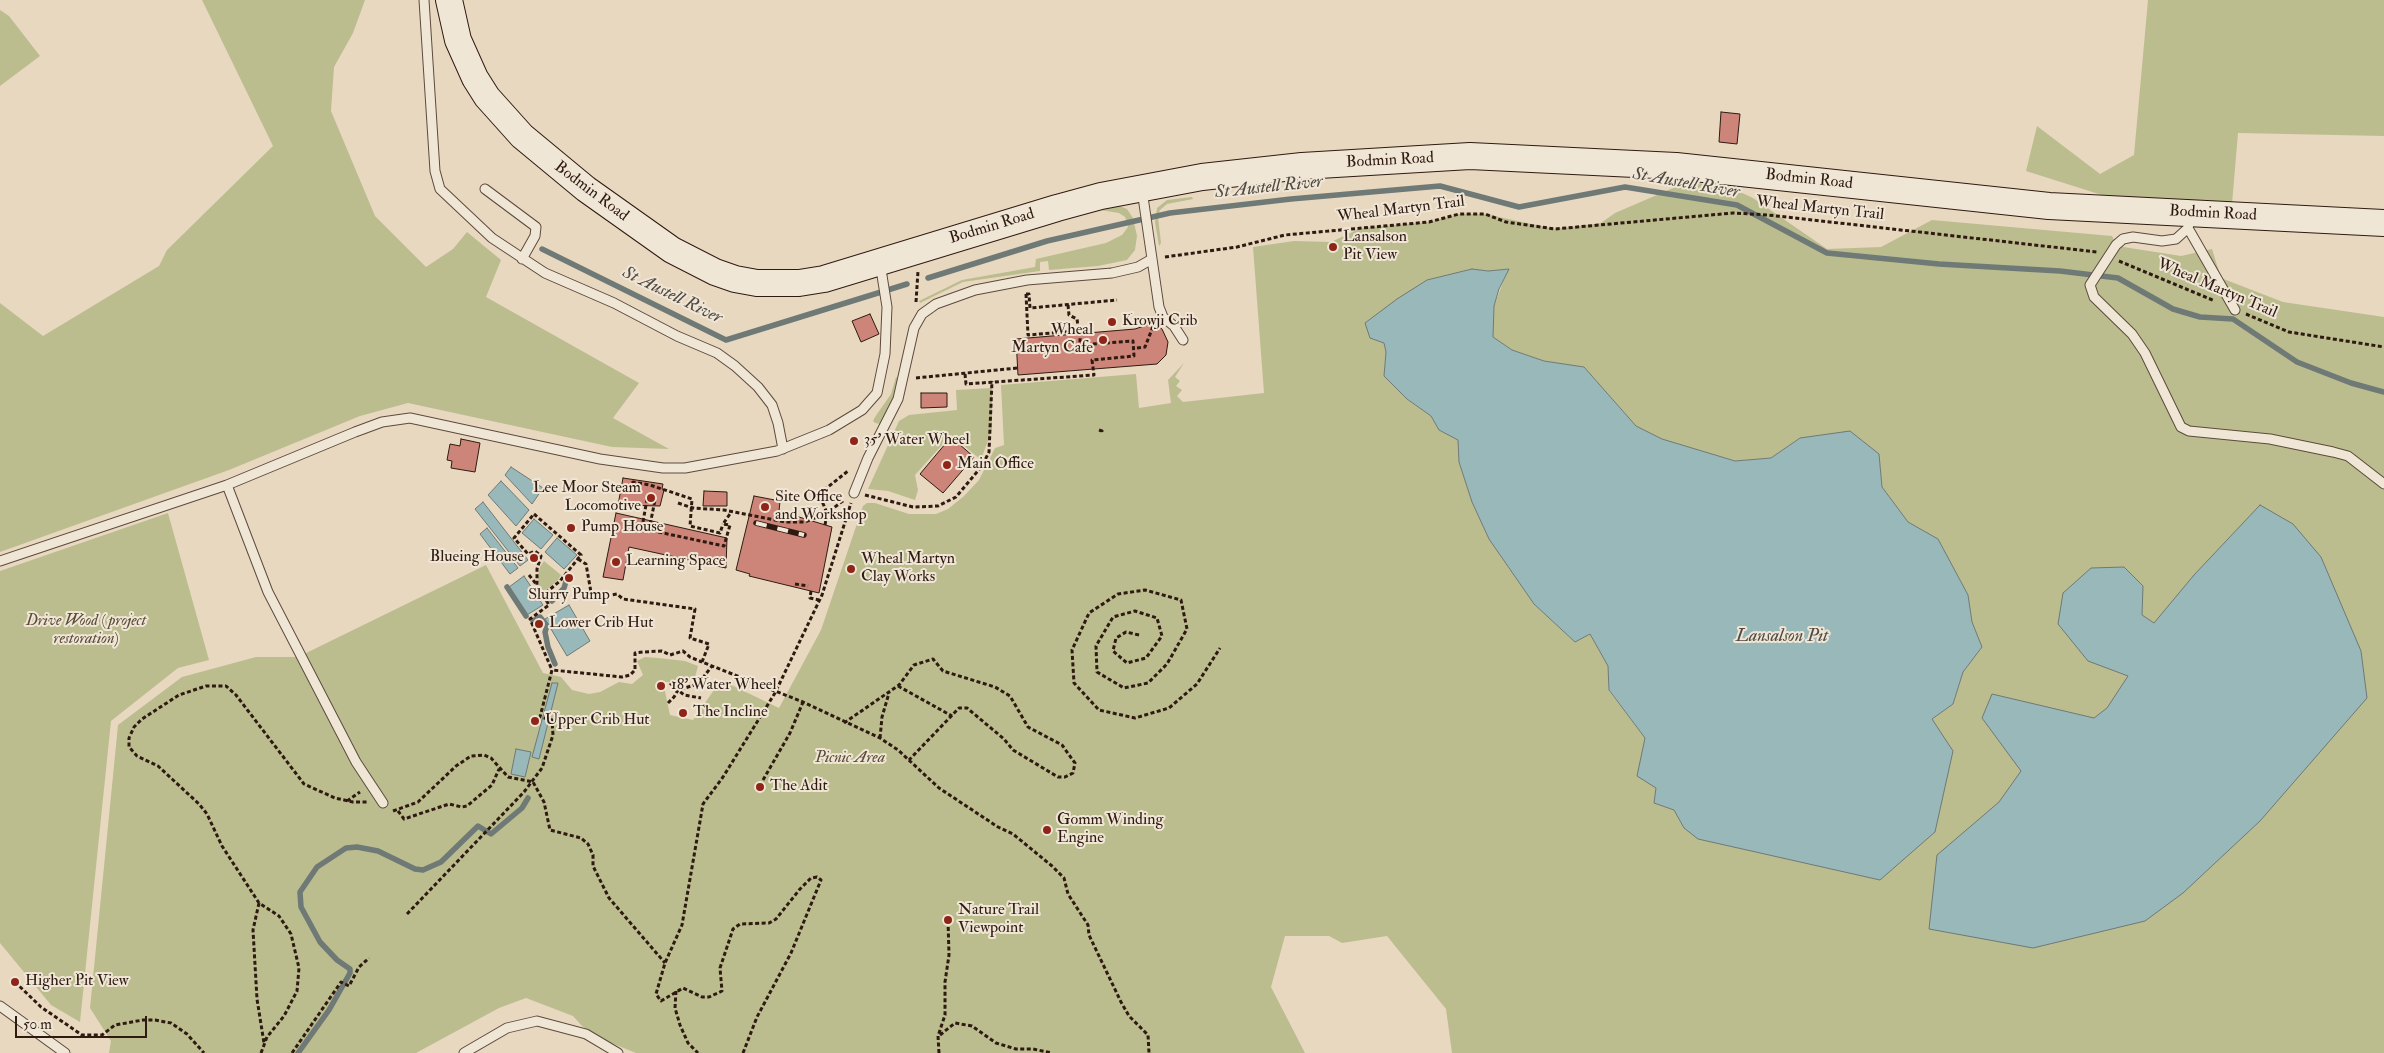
<!DOCTYPE html>
<style>
body{margin:0}
#map{position:relative;width:2384px;height:1053px;overflow:hidden;background:#e8d8c0;font-family:"IM FELL Double Pica",serif}
canvas{display:block}
.scale{position:absolute;left:15px;top:1016px;width:132px;height:22px;box-sizing:border-box;border:2px solid #2f1a11;border-top:0;padding-left:6px;font-size:15px;line-height:18px;white-space:nowrap;color:#2f1a11;-webkit-text-stroke:4px #f0e6d6;paint-order:stroke}
</style>
<div id="map">
<canvas width="2384" height="1053"></canvas>
<div class="scale">50 m</div>
</div>
<script>
const c = document.querySelector('canvas').getContext('2d');
c.lineJoin = 'round';
function fillPath(path, color) { c.fillStyle = color; c.fill(path, 'evenodd'); }
const shape = rows => new Path2D(rows.map(r => 'M' + r).join(''));
function stroke(path, color, width, dash) { c.strokeStyle = color; c.lineWidth = width; c.lineCap = dash ? 'butt' : 'round'; c.setLineDash(dash || []); c.stroke(path); }
function drawText(font, color, halo, rows, align = 'center') {
  c.font = font + ' "IM FELL Double Pica",serif'; c.lineWidth = 4; c.setLineDash([]); c.textBaseline = 'middle'; c.strokeStyle = halo; c.fillStyle = color; for (const [text, x, y, turn = 0] of rows) {
    c.save(); c.translate(x, y); c.rotate((+turn || 0) * Math.PI / 180); c.textAlign = isNaN(turn) ? turn : align; if (halo) c.strokeText(text, 0, 0); c.fillText(text, 0, 0); c.restore();
  }
}
fillPath(shape([
 [202,0,365,0,353,33,334,67,331,111,375,216,426,267,453,249,467,232,501,260,486,297,639,383,613,418,669,449,612,447,408,403,360,416,229,470,0,552,0,303,43,336,159,266,167,250,273,146],
 [2148,0,2384,0,2384,136,2238,133,2232,204,2124,202,2026,171,2037,126,2100,174,2134,155],
 [0,10,9,16,40,56,0,86],
 [1687,182,1727,186,1753,198,1827,249,1881,247,1932,220,2112,236,2117,246,2181,256,2212,249,2221,278,2283,302,2384,317,2384,1053,1452,1053,1446,1009,1387,936,1342,943,1329,936,1285,936,1271,987,1305,1053,636,1053,599,1038,582,1026,573,1016,526,998,499,1008,416,1053,109,1053,111,1041,90,1008,118,725,182,677,256,657,298,657,486,565,543,673,561,677,572,690,589,694,600,692,619,682,632,684,643,675,637,661,645,657,658,658,685,661,698,666,695,677,687,682,663,682,670,715,693,720,721,680,779,708,821,630,863,506,867,503,875,503,909,514,936,514,948,509,964,496,979,480,995,448,1004,445,1001,385,1136,374,1139,408,1171,403,1168,380,1184,363,1175,377,1180,381,1176,386,1182,390,1177,396,1183,402,1264,393,1253,247,1294,241,1331,242,1361,228,1429,222,1459,214,1485,214,1555,229,1601,223,1615,213],
 [1472,269,1488,271,1508,269,1494,306,1493,337,1512,350,1544,361,1584,367,1636,426,1666,441,1735,461,1771,458,1800,438,1879,454,1882,487,1908,522,1938,540,1968,595,1972,622,1982,647,1963,672,1953,704,1932,719,1684,828,1674,810,1654,803,1656,788,1642,755,1645,738,1609,691,1608,666,1590,634,1575,642,1534,604,1489,539,1472,502,1459,462,1458,440,1439,430,1431,416,1407,399,1384,376,1386,352,1384,343,1365,323,1427,280],
 [1192,197,1193,199,1167,204,1160,210,1158,217,1161,243,1159,246,1155,222,1157,208,1167,200],
 [1120,206,1127,209,1133,218,1137,236,1135,250,1127,260,1098,266,1049,270,1048,261,1040,262,1040,271,963,282,920,303,919,301,962,280,1035,267,1036,259,1106,243,1122,235,1128,227,1127,222,1125,217,1119,213,1094,209],
 [896,377,900,380,896,396,881,424,875,423,873,421,875,417,891,394],
 [992,388,992,429,981,460,951,435,915,475,918,490,915,500,888,491,868,489,899,421,909,415,957,410,956,390],
 [168,513,209,660,178,668,111,721,80,1022,51,1005,0,943,0,571],
 [544,561,561,575,558,580,544,592,539,585,538,576,540,567]
]), '#bbbd8f');
const water = shape([
 [1472,269,1488,271,1509,269,1499,289,1494,306,1493,337,1512,350,1544,361,1584,367,1636,426,1662,439,1735,461,1771,458,1800,438,1850,431,1879,454,1882,487,1908,522,1938,539,1968,595,1972,622,1982,647,1963,672,1953,704,1932,719,1953,751,1935,832,1880,880,1698,839,1684,828,1674,810,1654,803,1656,788,1637,776,1645,738,1609,690,1608,666,1590,634,1575,642,1534,604,1489,539,1472,502,1459,462,1458,440,1439,430,1431,416,1407,399,1384,376,1386,352,1384,343,1370,338,1365,323,1397,299,1427,280,1472,269],
 [511,467,543,488,532,504,505,475,511,467],
 [501,481,529,510,516,526,488,495,501,481],
 [483,502,528,560,520,566,475,509,483,502],
 [2260,505,2293,524,2321,557,2361,651,2367,698,2260,821,2183,893,2145,921,2033,948,1929,929,1937,855,1999,802,2021,771,1982,718,1992,694,2094,718,2107,708,2128,676,2088,661,2058,624,2063,593,2091,568,2124,567,2143,586,2142,615,2154,623,2194,575,2260,505],
 [534,519,553,535,541,549,522,533,534,519],
 [487,528,518,568,510,574,480,534,487,528],
 [557,538,577,555,564,569,545,552,557,538],
 [524,576,543,605,527,615,509,587,524,576],
 [569,605,590,641,567,656,545,619,569,605],
 [552,683,558,683,539,759,532,757,552,683],
 [516,749,531,752,525,777,511,774,516,749]
]);
fillPath(water, '#99b8b9');
stroke(water, '#6f7976', 1);
stroke(shape([
 [542,249,726,340,907,284],
 [928,278,1047,241,1170,213,1291,199,1440,186,1519,207,1625,187,1737,205,1827,253,1939,264,2060,271,2118,278,2173,309,2200,317,2233,319,2297,362,2351,383,2384,392],
 [507,587,526,616],
 [552,601,564,588,567,578],
 [533,621,540,617,547,626,545,632,548,647,555,664],
 [298,1053,329,1010,350,973,350,969,337,960,320,942,301,907,300,892,317,867,346,848,357,847,378,851,415,869,423,870,441,862,478,826,491,834,522,808,528,798]
]), '#6f7976', 5.5);
const building = shape([
 [1721,112,1740,114,1737,144,1719,142,1721,112],
 [870,314,879,334,861,342,852,321,870,314],
 [1150,324,1154,324,1162,329,1168,342,1166,355,1157,364,1018,375,1016,339,1135,329,1150,324],
 [921,393,947,393,947,407,921,408,921,393],
 [951,437,974,457,943,493,920,474,951,437],
 [461,439,480,443,475,472,451,468,452,461,447,460,450,444,460,446,461,439],
 [623,478,663,484,662,489,664,490,660,506,618,505,623,478],
 [704,491,727,492,727,506,703,506,704,491],
 [754,496,780,501,779,511,832,527,819,593,749,576,750,574,736,570,754,496],
 [616,513,727,538,726,568,629,547,623,580,603,577,616,513]
]);
fillPath(building, '#cd8579');
stroke(building, '#2f1a11', 1);
const service = shape([
 [424,0,435,171,440,189,492,238,545,273,614,303,677,336,717,353,735,366,758,387,772,405,778,423,783,449],
 [485,189,536,227,535,236,522,259],
 [1142,190,1159,307,1163,317,1174,326,1183,340],
 [2191,215,2188,228,2176,239,2162,241,2133,237,2123,239,2116,245,2090,285,2094,297,2132,334,2145,353,2181,427,2189,431,2270,439,2333,452,2348,456,2384,484],
 [2188,228,2235,310],
 [854,493,868,458,898,399,914,328,922,314,936,304,975,290,1027,280,1112,273,1138,267,1152,259],
 [0,561,227,485],
 [383,803,356,762,268,592,227,485,355,432,382,422,410,418,600,459,663,468,685,468,777,451,829,430,862,410,877,393,885,354,887,307,880,263],
 [0,1006,65,1053],
 [464,1053,507,1028,537,1021,586,1034,618,1053]
]);
const secondary = shape([
 [449,0,458,40,475,78,487,97,522,136,586,189,672,250,715,272,735,279,757,283,799,283,824,279,1057,208,1101,196,1202,177,1302,166,1470,156,1676,166,2049,206,2384,223]
]);
stroke(service, '#5d4a3d', 11);
stroke(secondary, '#2f1a11', 28);
stroke(shape([
 [1165,257,1237,247,1285,235,1429,222,1459,214,1485,214,1506,222,1555,229,1733,213,1768,215,2097,252],
 [2119,261,2215,301],
 [1026,294,1029,294,1030,308,1117,300],
 [1026,294,1028,335,1077,331],
 [916,302,918,271],
 [1068,305,1069,315,1077,319,1079,333],
 [2246,314,2289,332,2384,347],
 [1137,348,1145,347,1154,324],
 [965,374,966,384,1094,375,1092,360,1134,356,1133,341,1080,345,1080,336],
 [916,378,1017,368],
 [1099,430,1102,431,1101,434],
 [632,483,633,482,650,485,692,499,690,526,720,533,723,524],
 [865,495,913,507,938,506,956,497,982,466,989,452,992,381],
 [678,503,693,508,724,510,785,522,805,522,827,513,844,500],
 [534,514,581,555,560,581,543,595,537,586,537,569,541,556,535,551,528,554,514,538,534,514],
 [643,522,647,499,655,500,649,530,724,546,730,525,723,524,732,511],
 [825,525,827,513,819,494,848,471],
 [578,559,586,564,592,598,617,594,623,599,695,609,690,638,709,644,702,662,803,702,880,738,898,750,939,788,998,827,1013,834,1052,866,1064,878,1068,894,1088,925,1089,935,1121,1002,1129,1016,1148,1035,1149,1053],
 [529,575,537,585],
 [795,584,808,586],
 [811,591,810,598,819,600],
 [543,595,549,605,530,619,552,670],
 [1139,635,1126,632,1116,638,1113,651,1127,663,1146,658,1162,636,1157,618,1135,611,1113,617,1096,646,1097,672,1124,688,1148,683,1167,664,1187,629,1181,600,1145,590,1118,594,1089,613,1072,650,1074,683,1099,710,1135,718,1169,708,1197,684,1220,648],
 [670,683,678,690,698,684,712,666],
 [898,686,952,716],
 [668,703,674,697,678,690,684,695,701,698],
 [844,723,899,685,914,665,933,659,943,671,995,687,1010,696,1028,727,1062,745,1075,763,1073,773,1065,777,1058,777,1013,750,1004,739,967,708,959,708,909,760],
 [880,738,882,717,889,693],
 [763,780,790,733,803,702],
 [347,801,360,792],
 [393,811,418,802,456,766,471,756,484,755,491,758,508,777,533,782,544,802,550,830,581,838,588,844,593,855,593,866,609,898,665,963],
 [398,811,404,819,449,804,462,807,467,806,492,785,499,769],
 [259,903,253,930,257,999,264,1043],
 [407,914,524,792,542,768,553,735,552,720,540,717,552,670,622,677,630,675,635,670,635,653,643,652,662,651,670,655,683,651,690,657,702,662],
 [15,982,41,1007,82,1035,102,1035,115,1025,143,1020,155,1020,171,1023,187,1034,204,1053],
 [676,991,675,1008,680,1025,688,1043,698,1053],
 [940,1035,955,1023,972,1026,996,1043,1016,1049,1033,1049,1052,1053],
 [261,1053,267,1037,284,1016,297,991,299,968,291,934,279,916,259,903,222,846,207,814,199,804,158,766,137,756,129,747,129,738,134,727,142,719,179,695,206,686,226,686,236,695,304,784,335,798,353,802,368,802],
 [292,1053,341,982,349,986,359,967,369,958],
 [743,1053,757,1017,791,953,821,880,817,877,811,878,800,889,776,919,769,923,740,924,733,929,720,968,722,991,709,997,702,997,683,988,661,1001,656,994,665,963,682,925,703,804,723,777,775,693,822,595,851,503],
 [939,1053,938,1036,945,1015,945,982,949,955,948,920]
]), '#2f1a11', 3, [4, 2.5]);
stroke(service, '#f0e6d6', 9);
stroke(secondary, '#f0e6d6', 26);
const rail = shape([
 [756,523,804,535]
]);
stroke(rail, '#2f1a11', 5.5);
stroke(rail, '#f0e6d6', 4, [11]);
for (const [x, y, r, color] of [
 [1333,247,5,"#8f2418"],
 [1112,322,5,"#8f2418"],
 [1103,340,5,"#8f2418"],
 [854,441,5,"#8f2418"],
 [947,465,5,"#8f2418"],
 [651,498,5,"#8f2418"],
 [765,507,5,"#8f2418"],
 [571,528,5,"#8f2418"],
 [534,558,5,"#8f2418"],
 [616,562,5,"#8f2418"],
 [851,569,5,"#8f2418"],
 [569,578,5,"#8f2418"],
 [539,624,5,"#8f2418"],
 [661,686,5,"#8f2418"],
 [683,713,5,"#8f2418"],
 [535,721,5,"#8f2418"],
 [760,787,5,"#8f2418"],
 [1047,830,5,"#8f2418"],
 [948,920,5,"#8f2418"],
 [15,982,5,"#8f2418"]
]) { const dot = new Path2D(); dot.arc(x, y, r, 0, 2 * Math.PI); c.fillStyle = color; c.fill(dot); stroke(dot, '#f0e6d6', 2); }
drawText('16px', '#2f1a11', '#f0e6d6', [
 ["Bodmin Road",1390,161,-3],
 ["Bodmin Road",1809,180,6],
 ["Bodmin Road",591,192,37],
 ["Wheal Martyn Trail",1820,209,6],
 ["Wheal Martyn Trail",1401,210,-7],
 ["Bodmin Road",2213,214,3],
 ["Bodmin Road",992,227,-17],
 ["Wheal Martyn Trail",2217,289,23]
]);
drawText('16px', '#2f1a11', '#f0e6d6', [
 ["Lansalson",1343,238],
 ["Pit View",1343,256],
 ["Krowji Crib",1122,322],
 ["Wheal",1093,331,"right"],
 ["Martyn Cafe",1093,349,"right"],
 ["35' Water Wheel",864,441],
 ["Main Office",957,465],
 ["Lee Moor Steam",641,489,"right"],
 ["Locomotive",641,507,"right"],
 ["Site Office",775,498],
 ["and Workshop",775,516],
 ["Pump House",581,528],
 ["Blueing House",524,558,"right"],
 ["Wheal Martyn",861,560],
 ["Clay Works",861,578],
 ["Learning Space",626,562],
 ["Slurry Pump",569,596,"center"],
 ["Lower Crib Hut",549,624],
 ["18' Water Wheel",671,686],
 ["The Incline",693,713],
 ["Upper Crib Hut",545,721],
 ["The Adit",770,787],
 ["Gomm Winding",1057,821],
 ["Engine",1057,839],
 ["Nature Trail",958,911],
 ["Viewpoint",958,929],
 ["Higher Pit View",25,982]
], 'left');
drawText('italic 16px', '#594b37', '#f0e6d6', [
 ["Drive Wood (project",86,622],
 ["restoration)",86,640],
 ["Picnic Area",850,759]
]);
drawText('italic 18px', '#4f4943', '#f0e6d6', [
 ["St Austell River",1686,184,10],
 ["St Austell River",1269,188,-6],
 ["St Austell River",672,296,26],
 ["Lansalson Pit",1782,637]
]);
</script>
